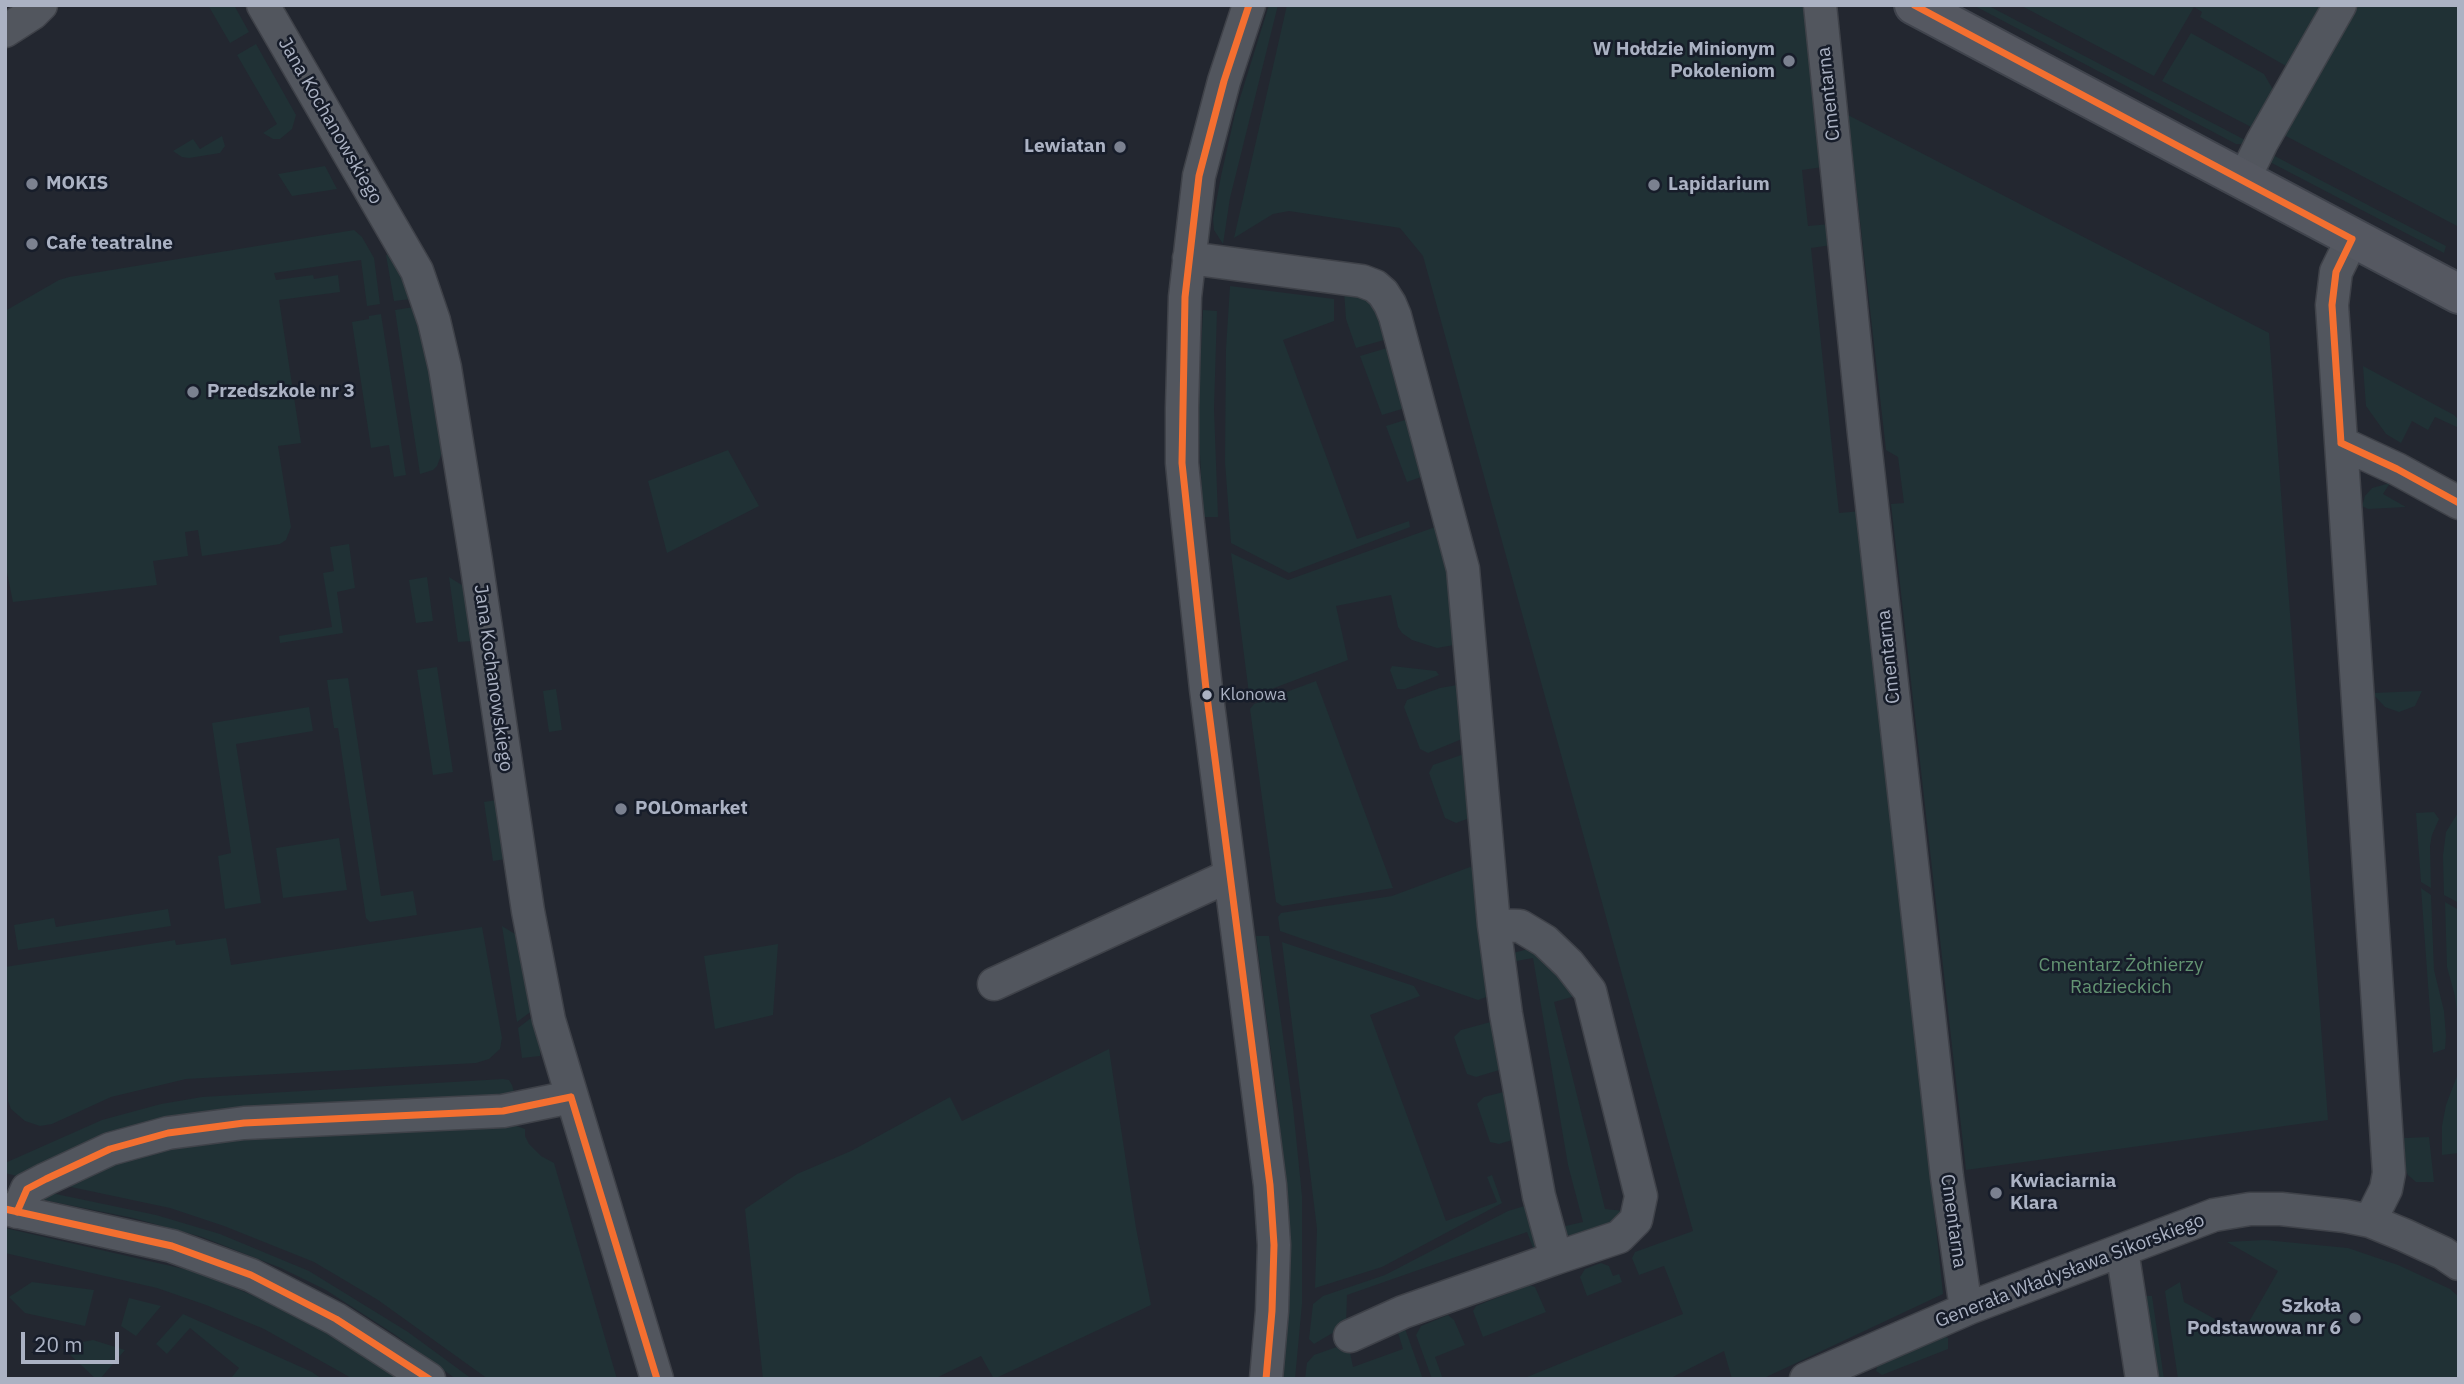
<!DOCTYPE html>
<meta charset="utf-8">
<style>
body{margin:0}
#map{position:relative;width:2464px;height:1384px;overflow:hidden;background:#232730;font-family:"IBM Plex Sans",sans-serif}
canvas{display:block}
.frame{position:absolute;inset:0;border:7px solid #abb2c3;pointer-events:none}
.scale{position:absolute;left:21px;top:1332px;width:98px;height:32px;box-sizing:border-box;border:4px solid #abb2c3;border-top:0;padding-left:9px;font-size:21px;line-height:24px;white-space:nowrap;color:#abb2c3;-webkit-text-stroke:5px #171d2a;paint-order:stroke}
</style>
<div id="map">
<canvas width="2464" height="1384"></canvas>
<div class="frame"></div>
<div class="scale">20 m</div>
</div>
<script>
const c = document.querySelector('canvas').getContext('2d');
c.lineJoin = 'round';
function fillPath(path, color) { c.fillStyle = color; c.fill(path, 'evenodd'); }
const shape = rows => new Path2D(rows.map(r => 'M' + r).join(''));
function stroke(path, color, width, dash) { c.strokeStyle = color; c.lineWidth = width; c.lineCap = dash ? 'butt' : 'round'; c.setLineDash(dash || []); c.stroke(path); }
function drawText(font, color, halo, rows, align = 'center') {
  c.font = font + ' "IBM Plex Sans",sans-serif'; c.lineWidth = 5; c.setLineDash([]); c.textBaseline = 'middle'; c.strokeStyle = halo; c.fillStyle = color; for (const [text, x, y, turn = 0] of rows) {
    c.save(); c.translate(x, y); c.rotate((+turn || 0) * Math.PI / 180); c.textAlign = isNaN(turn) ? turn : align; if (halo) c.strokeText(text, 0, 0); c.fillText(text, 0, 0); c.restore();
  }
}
fillPath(shape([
 [208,5,234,5,249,32,230,43],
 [1269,5,1278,5,1230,198,1223,244,1214,230,1213,219,1221,176,1235,114],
 [1287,5,1805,5,1823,167,1802,170,1808,226,1830,224,1832,245,1811,248,1830,429,1839,513,1861,511,1943,1294,1762,1379,1732,1379,1724,1351,1669,1379,1522,1379,1683,1314,1664,1266,1639,1275,1632,1258,1635,1252,1693,1231,1423,256,1400,228,1289,211,1273,214,1234,238],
 [1973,5,1987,5,2247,141,2244,144,2236,144],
 [2020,5,2325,5,2290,64,2286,66,2200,17,2202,12,2194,7,2154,76],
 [2357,5,2455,5,2459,7,2459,227,2284,135],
 [2191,33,2264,74,2275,93,2255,129,2162,81],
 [256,44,296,115,292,129,280,139,273,139,263,133,277,124,237,55],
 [1848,115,2269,333,2328,1120,1966,1170,1891,504,1904,503,1898,457,1886,450],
 [222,136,225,146,220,153,189,158,182,157,173,151,193,139,200,149],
 [2269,153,2446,246,2444,253,2268,161],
 [325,166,337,189,292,196,278,174],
 [354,230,362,237,374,258,380,304,367,306,361,260,274,273,276,280,313,275,314,279,338,275,340,292,279,300,301,443,278,446,291,527,286,540,280,544,202,556,198,530,185,532,188,556,153,561,157,585,13,602,5,563,5,311,59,280,69,277],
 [390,254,396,263,411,299,394,301,386,255],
 [1230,286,1334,299,1334,321,1283,340,1357,539,1409,521,1410,527,1289,573,1231,543,1225,462,1226,349],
 [1344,291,1361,296,1374,303,1390,336,1384,340,1356,348,1346,319],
 [414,307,428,359,443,450,437,466,433,470,420,474,395,310],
 [1203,310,1217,311,1214,409,1218,517,1203,517,1198,413],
 [381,314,406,475,394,477,389,445,371,448,352,322,369,319,369,316],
 [1387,348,1407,402,1402,409,1382,415,1360,356],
 [2363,366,2454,415,2459,420,2459,428,2435,417,2428,430,2412,421,2401,443,2386,434,2366,406],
 [1405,420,1412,424,1424,472,1421,477,1407,482,1386,426],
 [728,450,759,506,667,553,648,481],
 [2390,483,2383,494,2406,507,2368,509,2362,506,2365,496,2372,488],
 [1438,526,1452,574,1457,640,1454,645,1437,648,1412,640,1402,633,1398,627,1391,595,1336,606,1348,660,1253,696,1249,694,1231,553,1288,580],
 [349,544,355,588,337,592,343,633,280,643,279,636,332,627,323,573,334,571,330,547],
 [427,577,433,621,416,623,409,580],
 [449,577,465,587,472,641,458,642],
 [1392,666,1436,671,1439,675,1405,689,1397,689,1390,670],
 [437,667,453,772,433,775,417,670],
 [348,678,381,896,413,891,417,915,370,922,366,918,338,728,334,728,327,680],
 [1316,681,1393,888,1282,906,1276,902,1250,709,1254,704],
 [1457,685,1462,687,1465,733,1462,739,1428,753,1420,749,1404,707,1407,700,1440,688],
 [556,689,562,730,549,732,543,691],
 [2422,691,2415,706,2399,712,2385,707,2372,693],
 [309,707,313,731,236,744,261,903,225,909,218,856,231,853,212,723],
 [1461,755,1467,757,1471,813,1467,819,1456,823,1445,818,1429,773,1433,765],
 [497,800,506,859,493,861,484,802],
 [2459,811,2459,903,2444,895,2443,856,2446,832],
 [2434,812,2439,819,2432,835,2430,846,2431,888,2421,882,2416,813],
 [339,838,347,890,283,898,276,848],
 [1470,867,1476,869,1492,995,1478,1000,1280,931,1278,917,1281,913,1392,896],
 [2421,888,2431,895,2434,970,2444,1011,2446,1036,2445,1049,2433,1053],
 [2445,902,2459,910,2459,1008,2457,1012,2455,996,2447,967],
 [168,909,171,926,18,950,14,925,54,918,56,927],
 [502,926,515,934,519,942,533,1010,517,1022],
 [482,927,502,1038,500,1049,489,1059,476,1063,186,1079,111,1097,52,1124,40,1126,25,1121,11,1109,8,1101,5,967,175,940,176,945,226,938,231,965],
 [1256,936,1269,936,1293,1107,1302,1196,1302,1304,1295,1379,1283,1379,1288,1265,1284,1191,1279,1115],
 [1282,942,1414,986,1420,996,1370,1015,1446,1221,1497,1202,1487,1177,1492,1175,1502,1203,1382,1267,1315,1288,1317,1229],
 [778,944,773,1015,715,1029,704,956],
 [1532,948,1560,974,1575,996,1554,1002,1605,1209,1624,1211,1615,1225,1573,1238,1565,1233,1561,1227,1583,1222,1568,1165,1533,958,1511,962,1513,953],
 [535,1015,541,1042,540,1056,522,1058,518,1028],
 [1498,1020,1506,1068,1476,1077,1467,1074,1454,1037,1461,1030],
 [2459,1046,2459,1153,2442,1155,2442,1126,2446,1105,2457,1076],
 [1109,1049,1136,1228,1151,1305,994,1379,981,1356,934,1379,763,1379,745,1209,797,1174,851,1151,950,1097,962,1121],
 [503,1079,509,1080,512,1085,516,1099,340,1111,29,1175,17,1176,5,1173,5,1163,102,1120,161,1104,202,1097],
 [1511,1090,1519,1138,1499,1144,1490,1142,1477,1104,1484,1097],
 [503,1121,525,1129,525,1136,529,1144,541,1156,554,1163,617,1379,488,1379,378,1300,314,1262,224,1226,170,1208,57,1184,178,1141],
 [2429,1137,2434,1182,2416,1182,2408,1175,2406,1171,2404,1138],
 [39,1193,51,1193,156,1215,220,1234,309,1271,408,1332,472,1379,456,1379,394,1334,326,1290,281,1268,202,1237,133,1218,44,1200],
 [1531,1204,1539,1245,1535,1253,1527,1232,1347,1295,1346,1325,1314,1344,1309,1339,1313,1304,1323,1296,1385,1275,1508,1211],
 [5,1228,197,1272,290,1311,341,1341,398,1379,353,1379,264,1329,206,1305,157,1288,5,1253],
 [2265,1240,2348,1248,2398,1265,2450,1289,2459,1297,2459,1379,2178,1379,2165,1291,2180,1282,2184,1302,2242,1334,2278,1271,2227,1242],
 [1601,1263,1609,1266,1613,1276,1619,1274,1622,1282,1587,1296,1580,1277,1585,1269],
 [32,1282,94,1290,85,1326,25,1313,9,1297],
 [1529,1285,1535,1287,1546,1312,1483,1337,1473,1311,1476,1306],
 [2145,1296,2152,1296,2164,1379,2157,1379],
 [129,1298,161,1306,136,1336,121,1326],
 [183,1314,312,1372,322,1379,234,1379,232,1377,239,1368,190,1328,167,1354,156,1344],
 [1448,1315,1454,1320,1465,1345,1435,1357,1443,1379,1432,1379,1416,1335,1421,1326],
 [1403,1323,1423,1379,1305,1379,1307,1363,1314,1355,1348,1343,1353,1367,1403,1349,1396,1326],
 [1944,1336,1948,1338,1948,1349,1882,1375,1876,1371,1878,1364],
 [93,1340,125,1350,100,1379,96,1379,67,1352,67,1347,72,1344]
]), '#203135');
const minor = shape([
 [263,5,402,245,417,271,434,321,445,368,476,561,528,911,549,1020,657,1379],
 [1249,5,1224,81,1199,176,1185,297,1182,408,1182,463,1187,514,1206,689,1270,1185,1274,1245,1272,1311,1266,1379],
 [1820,5,1864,434,1947,1177,1964,1295,1969,1308],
 [5,31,33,13,41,5],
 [2243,181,2262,142,2340,5],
 [2352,239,2336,272,2332,305,2389,1173,2386,1189,2370,1221],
 [1189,258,1362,281,1375,286,1383,293,1390,304,1395,316,1463,569,1494,925,1506,1014,1531,1152,1539,1196,1556,1258,1403,1312,1350,1336],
 [2341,443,2397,469,2459,503],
 [1494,925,1520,926,1545,941,1569,964,1590,991,1641,1196,1636,1220,1619,1237,1556,1258],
 [994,984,1229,876],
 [5,1209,172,1246,251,1275,336,1319,429,1379],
 [17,1212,27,1189,46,1179,110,1149,168,1133,244,1123,503,1111,571,1097],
 [2122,1250,2142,1379],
 [1806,1379,1969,1308,2214,1215,2250,1209,2281,1209,2345,1216,2370,1221,2404,1235,2443,1253,2459,1264]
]);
const major = shape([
 [1914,5,2459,294]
]);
stroke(minor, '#3f4249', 35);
stroke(major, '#40444d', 42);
stroke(minor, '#52565e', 32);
stroke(major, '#555861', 38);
stroke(shape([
 [1249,5,1224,81,1199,176,1185,297,1182,463,1206,689,1270,1185,1274,1245,1272,1311,1266,1379],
 [1914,5,2352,239],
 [2341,443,2332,305,2336,272,2352,239],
 [2341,443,2397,469,2459,503],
 [571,1097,657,1379],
 [5,1209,172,1246,251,1275,336,1319,429,1379],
 [17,1212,27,1189,46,1179,110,1149,168,1133,244,1123,503,1111,571,1097]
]), '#f46f30', 7);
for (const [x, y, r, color] of [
 [1789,61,7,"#7b8190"],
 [1120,147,7,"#7b8190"],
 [32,184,7,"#7b8190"],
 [1654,185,7,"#7b8190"],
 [32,244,7,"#7b8190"],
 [193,392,7,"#7b8190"],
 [1207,695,6,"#abb2c3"],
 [621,809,7,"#7b8190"],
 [1996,1193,7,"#7b8190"],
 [2355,1318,7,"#7b8190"]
]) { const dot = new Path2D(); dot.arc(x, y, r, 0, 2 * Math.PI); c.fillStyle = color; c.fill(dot); stroke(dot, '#171d2a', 2.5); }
drawText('17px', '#abb2c3', '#171d2a', [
 ["Klonowa",1220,695]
], 'left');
drawText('bold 19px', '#abb2c3', '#171d2a', [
 ["W Hołdzie Minionym",1775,50,"right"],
 ["Pokoleniom",1775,72,"right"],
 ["Lewiatan",1106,147,"right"],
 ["MOKIS",46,184],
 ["Lapidarium",1668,185],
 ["Cafe teatralne",46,244],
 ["Przedszkole nr 3",207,392],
 ["POLOmarket",635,809],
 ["Kwiaciarnia",2010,1182],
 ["Klara",2010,1204],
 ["Szkoła",2341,1307,"right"],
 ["Podstawowa nr 6",2341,1329,"right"]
], 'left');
drawText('19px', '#abb2c3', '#171d2a', [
 ["Cmentarna",1829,94,-96],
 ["Jana Kochanowskiego",330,121,60],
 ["Cmentarna",1889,657,-96],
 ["Jana Kochanowskiego",493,678,82],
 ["Cmentarna",1953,1221,82],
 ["Generała Władysława Sikorskiego",2070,1271,-21]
]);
drawText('19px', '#639372', '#171d2a', [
 ["Cmentarz Żołnierzy",2121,966],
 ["Radzieckich",2121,988]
]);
</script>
